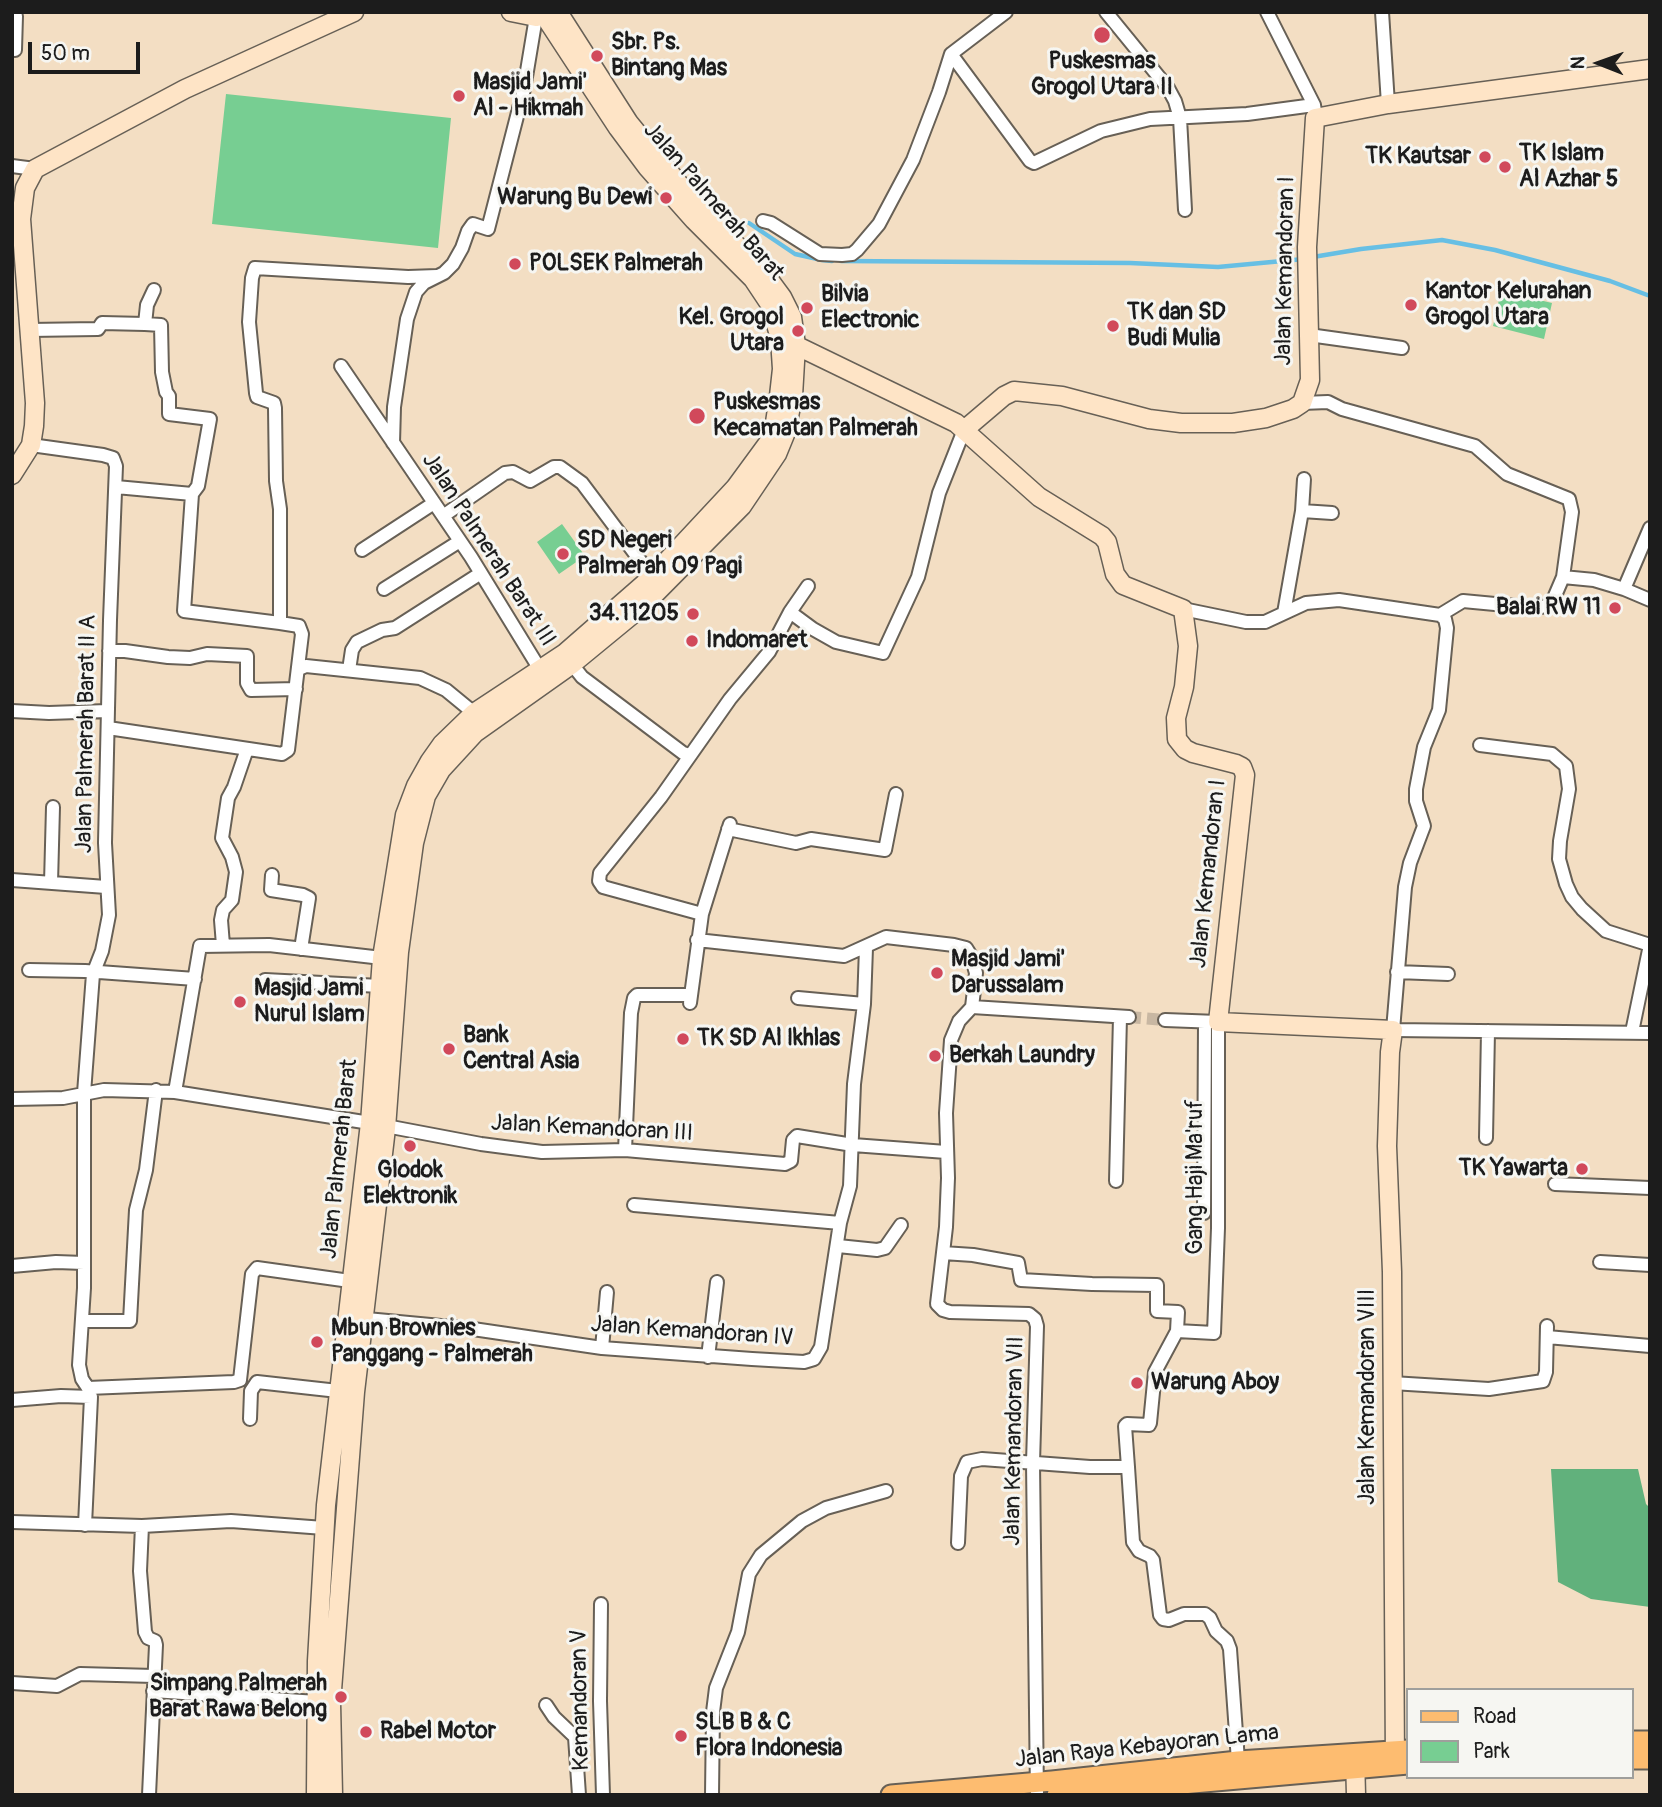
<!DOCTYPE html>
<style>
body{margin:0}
#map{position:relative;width:1662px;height:1807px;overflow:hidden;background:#f3dec3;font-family:Pangolin,sans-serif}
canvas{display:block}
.frame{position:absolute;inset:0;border:14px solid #1c1c1c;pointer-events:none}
.legend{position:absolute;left:1406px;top:1688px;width:228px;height:91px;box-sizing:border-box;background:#f6f6f2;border:2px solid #9f9f9c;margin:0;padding:9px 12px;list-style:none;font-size:21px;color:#1c1c1c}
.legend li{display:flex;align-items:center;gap:14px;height:35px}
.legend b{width:35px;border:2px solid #9f9f9c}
.north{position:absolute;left:1564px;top:28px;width:70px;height:70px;-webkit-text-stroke:5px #f6f6f2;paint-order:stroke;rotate:271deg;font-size:19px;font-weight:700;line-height:28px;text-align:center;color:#1c1c1c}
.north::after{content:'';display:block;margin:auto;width:24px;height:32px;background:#1c1c1c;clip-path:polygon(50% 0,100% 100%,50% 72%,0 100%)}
.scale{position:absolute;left:28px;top:42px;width:112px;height:32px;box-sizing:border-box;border:4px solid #1c1c1c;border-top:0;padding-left:9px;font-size:21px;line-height:24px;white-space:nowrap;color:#1c1c1c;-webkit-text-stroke:5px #f6f6f2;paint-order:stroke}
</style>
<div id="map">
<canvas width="1662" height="1807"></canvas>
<div class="frame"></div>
<ul class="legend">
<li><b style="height:9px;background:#fdbc70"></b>Road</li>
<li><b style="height:19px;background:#77ce92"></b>Park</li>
</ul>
<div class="north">N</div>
<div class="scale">50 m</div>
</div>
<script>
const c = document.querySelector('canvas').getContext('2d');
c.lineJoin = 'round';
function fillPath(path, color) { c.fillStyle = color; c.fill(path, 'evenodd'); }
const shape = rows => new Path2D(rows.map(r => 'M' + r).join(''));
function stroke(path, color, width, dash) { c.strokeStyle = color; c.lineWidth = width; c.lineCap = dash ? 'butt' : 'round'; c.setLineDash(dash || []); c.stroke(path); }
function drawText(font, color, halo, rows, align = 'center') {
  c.font = font + ' Pangolin,sans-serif'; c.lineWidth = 6; c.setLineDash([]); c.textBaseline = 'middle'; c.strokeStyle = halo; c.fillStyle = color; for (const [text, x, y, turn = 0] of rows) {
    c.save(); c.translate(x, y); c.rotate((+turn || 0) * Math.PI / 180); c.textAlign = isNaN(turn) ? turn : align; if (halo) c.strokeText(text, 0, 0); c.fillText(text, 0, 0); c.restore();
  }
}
fillPath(shape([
 [226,94,451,118,438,248,212,224],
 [1501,291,1552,303,1544,339,1493,326],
 [562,524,585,556,559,574,537,542]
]), '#77ce92');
fillPath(shape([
 [1551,1469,1638,1469,1646,1504,1650,1508,1650,1607,1591,1599,1558,1582]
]), '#61b17c');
stroke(shape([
 [749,223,795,254,822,260,832,261],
 [1313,257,1361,249,1442,240,1495,250,1610,281,1650,296],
 [841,261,1130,263,1218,267,1304,259]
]), '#67bfe4', 4.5);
stroke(shape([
 [1129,1017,1165,1020]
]), '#c8b7a2', 12, [12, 6]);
const street = shape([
 [1106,12,1168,88,1175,101,1180,118,1185,210],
 [1267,12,1314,105,1315,111],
 [1382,12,1388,104],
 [15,50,16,16],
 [951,54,1030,161,1034,163,1101,131,1150,119,1247,114,1314,105],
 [951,54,1006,12],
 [12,166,35,169],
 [763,221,771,223,820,254,842,255,852,254,857,250,879,224,913,160,939,92,951,54],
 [145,324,161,325,162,372,166,392,169,396,169,414,210,419,198,486,192,494],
 [29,330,98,329,102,323,145,324,147,305,154,290],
 [1309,335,1402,348],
 [341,366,471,557,544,676],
 [393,443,394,407,407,319,416,292,424,283,444,273,453,264,462,248,468,231,473,224,488,229,524,89,536,17],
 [31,445,103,455,113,458,116,466,110,620,105,843,109,915,102,951,93,974,84,1093,84,1288,79,1365,82,1379,88,1388,91,1397,85,1525],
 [116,487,192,494,184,611,280,623],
 [1302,511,1332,513],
 [443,516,505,473,513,472,530,481,554,467,560,467,582,483,657,583],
 [362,550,434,503],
 [1563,577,1594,580,1624,589,1650,600],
 [384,589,460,541],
 [1624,589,1650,528],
 [1183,609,1246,622,1265,622,1306,603,1339,600,1440,615,1463,601,1537,608,1546,606,1554,598,1563,577,1572,512,1569,499,1507,474,1475,446,1342,409,1328,402,1302,403],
 [790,612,813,629,836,642,883,653,918,577,939,493,964,430],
 [1284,613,1302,511,1304,479],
 [1440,615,1445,619,1447,628,1439,710,1424,747,1416,789,1416,801,1424,826,1410,863,1405,887,1393,1030,1650,1033],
 [109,651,125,651,168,657,190,658,207,654,247,656,247,683,251,690,296,689],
 [567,658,582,677,683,753,689,755],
 [299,669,306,666,420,678,446,690,474,713],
 [349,670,352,650,357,642,382,630,395,628,481,573],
 [12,711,49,713,107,711],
 [108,728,282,754,288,750,302,634,299,626,280,623,280,509,276,481,275,408,274,403,257,397,256,393,249,322,252,278,255,268,408,277,437,276],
 [1480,745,1552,754,1566,766,1569,789,1560,841,1559,859,1566,884,1572,897,1582,909,1606,931,1650,945],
 [728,829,796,843,811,839,885,850,896,794],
 [272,875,271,890,303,895,309,898,301,949],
 [12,880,106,887],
 [51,883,53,807],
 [702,914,730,824],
 [697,940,844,956,886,937,954,945,966,948,971,956,976,973,972,1007],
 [223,945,221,920,223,910,232,900,236,872,232,857,222,838,228,798,234,787,247,749],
 [29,970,85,971,195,979],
 [1397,972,1448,974],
 [265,980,380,986],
 [798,998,864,1004],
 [690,1003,702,914,603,887,599,881,600,873,661,797,730,699,769,652,790,612,808,586],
 [1632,1032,1650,945],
 [175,1092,200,946,269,945,382,958],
 [12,1099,63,1098,104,1090,175,1092,370,1123,481,1144,542,1152,625,1150,785,1164,791,1161,793,1140,797,1136,853,1145,946,1152],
 [1486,1138,1488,1031],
 [625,1150,631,1013,634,998,637,995,690,995],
 [1116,1181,1120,1017],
 [1555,1184,1650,1188],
 [634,1205,840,1223],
 [1204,1213,1205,1022],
 [838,1246,877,1250,885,1248,901,1225],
 [943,1253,973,1255,1018,1263,1021,1280,1092,1284,1157,1285,1157,1311,1178,1312,1177,1331],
 [1600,1262,1650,1265],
 [12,1266,56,1262,84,1263],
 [356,1318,473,1329,602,1348,752,1359,804,1362,814,1359,821,1347,840,1223,850,1186,854,1084,864,1004,866,948],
 [82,1321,130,1321,136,1210,146,1170,156,1090],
 [1547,1337,1650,1346],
 [602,1348,607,1292],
 [708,1357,717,1282],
 [1392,1383,1489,1389,1543,1381,1546,1372,1547,1326],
 [88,1388,234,1382,240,1380,252,1274,257,1268,357,1282],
 [12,1400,61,1396,91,1397],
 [250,1419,251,1391,257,1382,338,1391],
 [1128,1467,1133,1542,1139,1551,1150,1556,1153,1560,1160,1615,1163,1619,1169,1620,1184,1614,1205,1614,1210,1618,1216,1631,1227,1641,1230,1649,1238,1761],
 [12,1522,142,1526,231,1521,324,1528],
 [142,1526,140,1571,145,1632,148,1638,155,1641,156,1645,149,1795],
 [958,1543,961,1476,967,1462,982,1459,1090,1467,1128,1467,1125,1426,1127,1424,1149,1425,1150,1423,1155,1372,1177,1331,1214,1333,1218,1228,1218,1022,1165,1020],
 [601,1604,600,1701,603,1795],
 [12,1683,57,1686,80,1674,154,1676],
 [153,1691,317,1702],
 [546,1705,554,1717,575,1737,579,1795],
 [712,1795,713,1712,716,1688,738,1632,749,1574,761,1555,802,1521,826,1508,886,1491],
 [1037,1795,1033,1463,1037,1326,1035,1319,1029,1314,950,1312,943,1310,937,1304,946,1227,948,1178,946,1113,951,1040,959,1021,972,1007,1129,1017]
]);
const secondary = shape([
 [511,12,536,17,549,12],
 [789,342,956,423,1039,497,1102,536,1107,542,1115,574,1123,585,1183,609,1188,646,1184,687,1176,718,1177,739,1185,749,1193,753,1236,764,1242,767,1245,775,1218,1022,1393,1030,1390,1052,1387,1146,1392,1272,1395,1764],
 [964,430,1004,396,1014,391,1062,396,1149,419,1181,423,1233,423,1266,418,1293,409,1302,403,1310,380,1307,247,1315,118,1388,104,1650,69],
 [12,475,31,445,34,426,35,403,21,219,25,188,35,169,185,89,354,12],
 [1355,1757,1356,1795],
 [316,1795,317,1661,326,1505,370,1123,382,958,405,815,416,786,430,761,442,744,474,713,565,653,652,577,735,488,768,443,774,429,779,396,782,369,780,339,771,306,753,279,694,220,647,167,618,128,542,12],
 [333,1795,331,1703,355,1392,386,1128,399,952,414,843,426,796,441,770,475,733,571,665,644,605,742,506,777,454,786,432,793,396,796,345,792,317,782,297,765,274,693,201,629,123,558,12]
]);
const primary = shape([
 [1632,1741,1650,1741],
 [1632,1759,1650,1759],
 [891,1795,1052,1781,1238,1761,1408,1750],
 [1057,1795,1408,1764]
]);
stroke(street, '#676056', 16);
stroke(secondary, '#676056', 21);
stroke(primary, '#676056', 23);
stroke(street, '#fff', 12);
stroke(secondary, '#fee4c6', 18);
stroke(primary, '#fdbc70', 19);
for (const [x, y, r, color] of [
 [1102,35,9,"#d1495b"],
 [597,56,7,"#d1495b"],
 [459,96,7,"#d1495b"],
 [1485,157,7,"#d1495b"],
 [1505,167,7,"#d1495b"],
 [666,198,7,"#d1495b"],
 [515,264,7,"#d1495b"],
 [1411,305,7,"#d1495b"],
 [807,308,7,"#d1495b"],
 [1113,326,7,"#d1495b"],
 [798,331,7,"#d1495b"],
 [697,416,9,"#d1495b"],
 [563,554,7,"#d1495b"],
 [1615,608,7,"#d1495b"],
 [693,614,7,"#d1495b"],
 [692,641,7,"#d1495b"],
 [937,973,7,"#d1495b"],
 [240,1002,7,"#d1495b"],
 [683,1039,7,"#d1495b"],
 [449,1049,7,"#d1495b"],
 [935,1056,7,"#d1495b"],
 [410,1146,7,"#d1495b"],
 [1582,1169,7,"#d1495b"],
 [317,1342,7,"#d1495b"],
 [1137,1383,7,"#d1495b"],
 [341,1697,7,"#d1495b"],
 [366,1732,7,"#d1495b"],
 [681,1736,7,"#d1495b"]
]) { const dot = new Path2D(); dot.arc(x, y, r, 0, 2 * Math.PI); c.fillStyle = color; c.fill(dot); stroke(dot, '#f6f6f2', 2.5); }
drawText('bold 23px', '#1c1c1c', '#f6f6f2', [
 ["Sbr. Ps.",611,43],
 ["Bintang Mas",611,69],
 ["Puskesmas",1102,62,"center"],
 ["Grogol Utara II",1102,88,"center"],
 ["Masjid Jami'",473,83],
 ["Al - Hikmah",473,109],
 ["TK Islam",1519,154],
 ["Al Azhar 5",1519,180],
 ["TK Kautsar",1471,157,"right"],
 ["Warung Bu Dewi",652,198,"right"],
 ["POLSEK Palmerah",529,264],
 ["Kantor Kelurahan",1425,292],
 ["Grogol Utara",1425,318],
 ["Bilvia",821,295],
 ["Electronic",821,321],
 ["TK dan SD",1127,313],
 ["Budi Mulia",1127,339],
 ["Kel. Grogol",784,318,"right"],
 ["Utara",784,344,"right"],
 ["Puskesmas",713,403],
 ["Kecamatan Palmerah",713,429],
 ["SD Negeri",577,541],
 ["Palmerah 09 Pagi",577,567],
 ["Balai RW 11",1601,608,"right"],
 ["34.11205",679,614,"right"],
 ["Indomaret",706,641],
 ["Masjid Jami'",951,960],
 ["Darussalam",951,986],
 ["Masjid Jami",254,989],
 ["Nurul Islam",254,1015],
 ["Bank",463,1036],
 ["Central Asia",463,1062],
 ["TK SD Al Ikhlas",697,1039],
 ["Berkah Laundry",949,1056],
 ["TK Yawarta",1568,1169,"right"],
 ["Glodok",410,1171,"center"],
 ["Elektronik",410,1197,"center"],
 ["Mbun Brownies",331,1329],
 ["Panggang - Palmerah",331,1355],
 ["Warung Aboy",1151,1383],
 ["Simpang Palmerah",327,1684,"right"],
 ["Barat Rawa Belong",327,1710,"right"],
 ["SLB B & C",695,1723],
 ["Flora Indonesia",695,1749],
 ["Rabel Motor",380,1732]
], 'left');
drawText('23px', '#1c1c1c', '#f6f6f2', [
 ["Jalan Palmerah Barat",713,202,49],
 ["Jalan Kemandoran I",1286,271,-89],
 ["Jalan Palmerah Barat III",488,550,57],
 ["Jalan Palmerah Barat II A",87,734,-89],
 ["Jalan Kemandoran I",1209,874,-84],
 ["Jalan Kemandoran III",592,1129,3],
 ["Jalan Palmerah Barat",340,1159,-84],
 ["Gang Haji Ma'ruf",1196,1177,-90],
 ["Jalan Kemandoran IV",692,1332,4],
 ["Jalan Kemandoran VIII",1368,1397,-90],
 ["Jalan Kemandoran VII",1015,1441,-89],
 ["Kemandoran V",581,1700,-91],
 ["Jalan Raya Kebayoran Lama",1147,1747,-6]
]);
</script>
